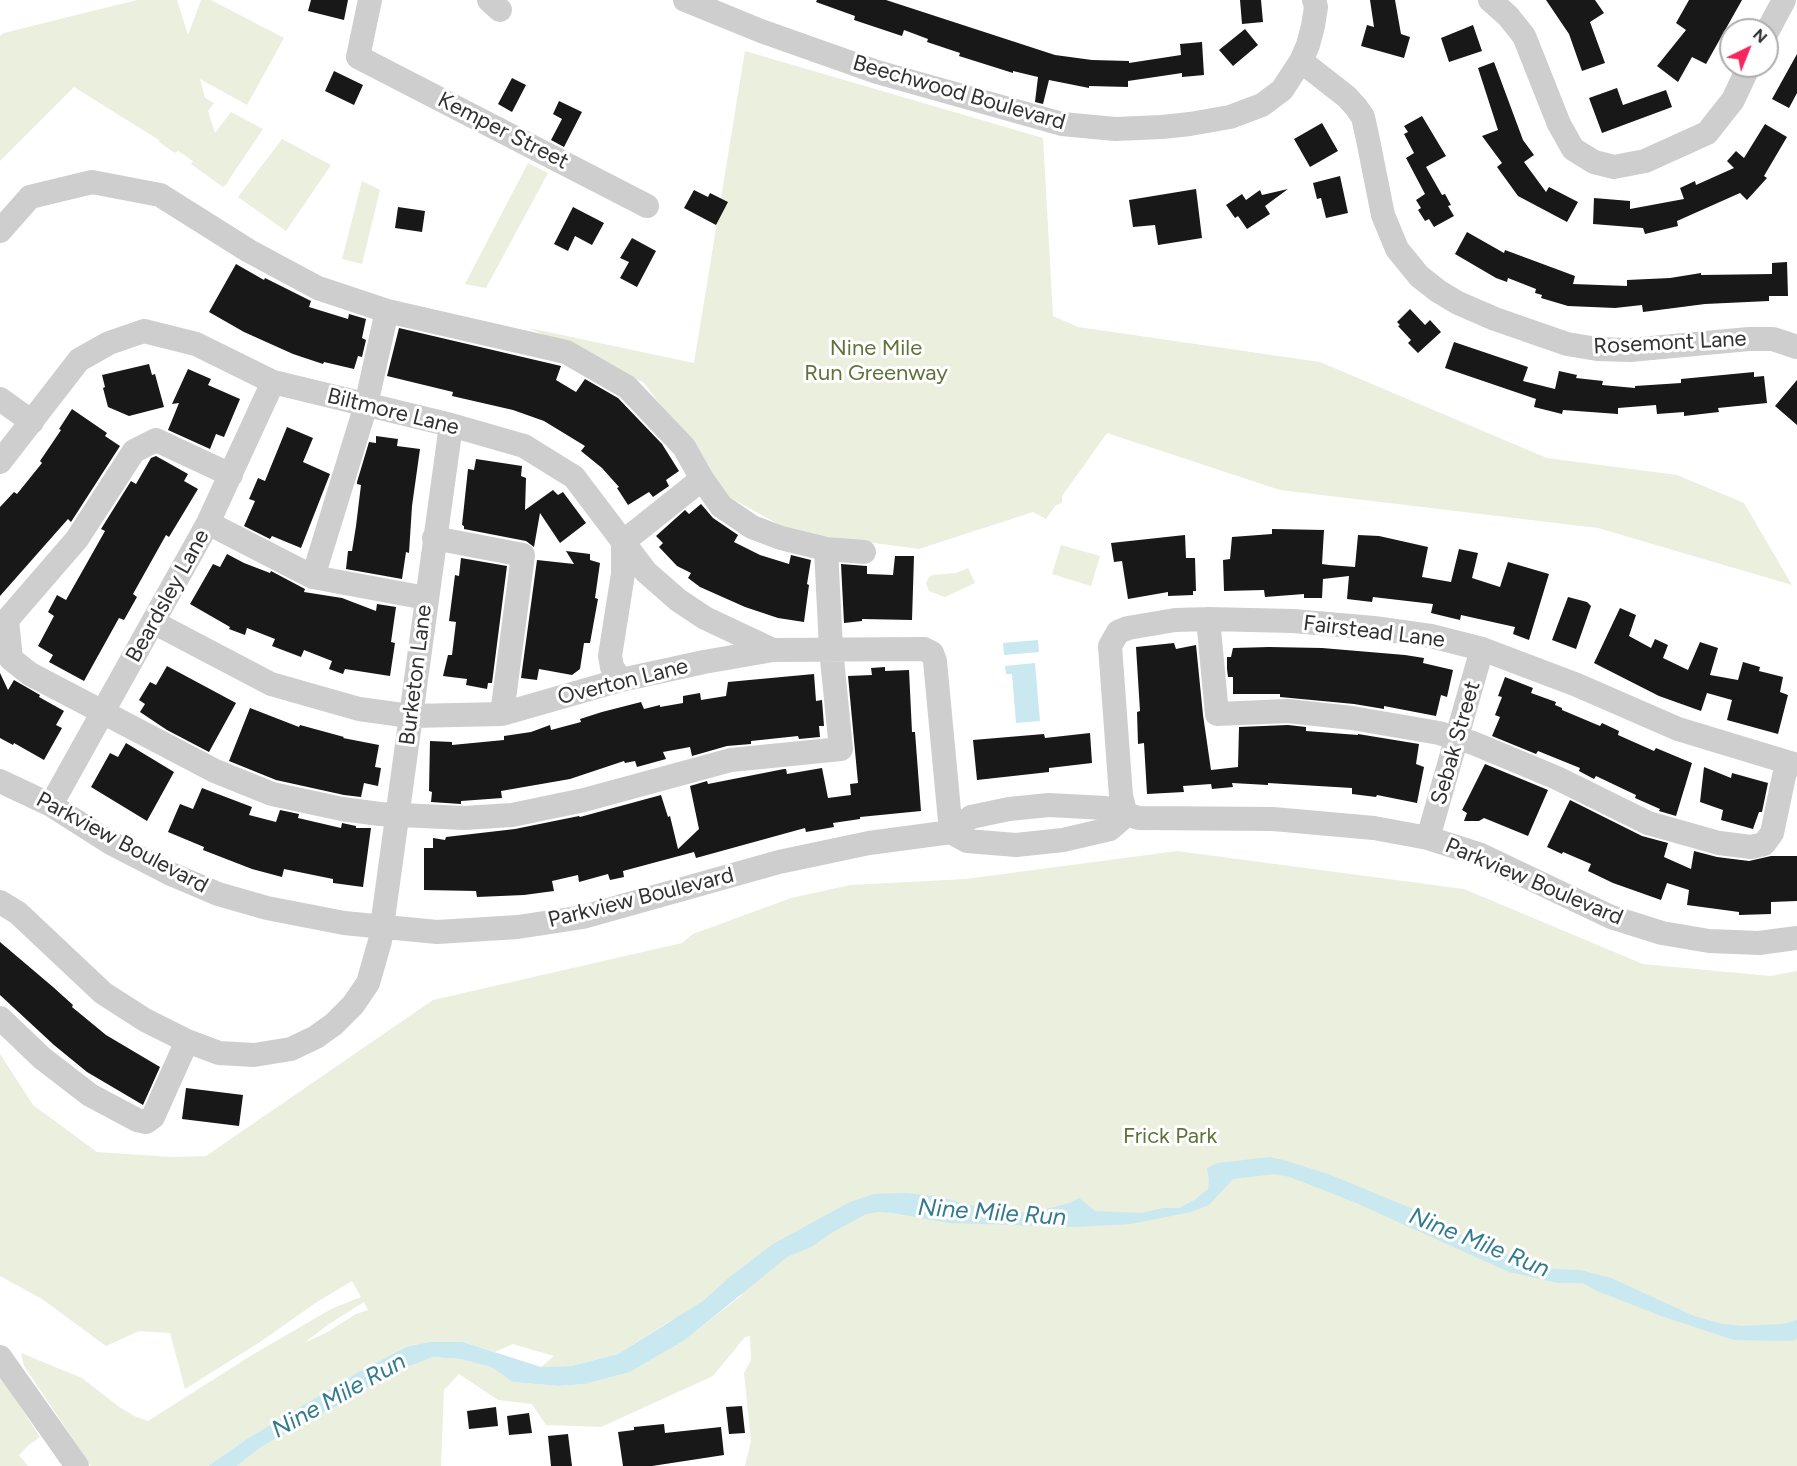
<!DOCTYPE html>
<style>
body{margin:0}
#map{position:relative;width:1797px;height:1466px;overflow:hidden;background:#fff;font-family:Figtree,sans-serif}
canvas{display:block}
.north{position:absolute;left:1719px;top:18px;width:60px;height:60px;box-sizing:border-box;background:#fff;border:2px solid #adadad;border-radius:50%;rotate:43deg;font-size:16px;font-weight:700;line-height:24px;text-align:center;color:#313131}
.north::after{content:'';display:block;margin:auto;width:21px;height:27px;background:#f5265c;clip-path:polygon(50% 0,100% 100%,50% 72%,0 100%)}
</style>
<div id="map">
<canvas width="1797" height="1466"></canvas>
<div class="north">N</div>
</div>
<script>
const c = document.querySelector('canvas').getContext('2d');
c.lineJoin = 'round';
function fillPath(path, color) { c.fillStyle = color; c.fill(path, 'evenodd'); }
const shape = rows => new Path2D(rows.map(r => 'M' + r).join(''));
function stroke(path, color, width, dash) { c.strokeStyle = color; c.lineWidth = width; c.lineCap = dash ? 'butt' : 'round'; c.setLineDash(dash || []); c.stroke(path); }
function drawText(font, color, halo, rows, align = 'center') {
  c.font = font + ' Figtree,sans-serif'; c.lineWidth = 6; c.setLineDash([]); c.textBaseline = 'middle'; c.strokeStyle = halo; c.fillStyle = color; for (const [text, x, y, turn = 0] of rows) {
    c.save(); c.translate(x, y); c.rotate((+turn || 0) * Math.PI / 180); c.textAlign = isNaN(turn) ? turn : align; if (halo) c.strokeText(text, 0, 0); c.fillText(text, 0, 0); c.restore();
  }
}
fillPath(shape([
 [137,0,177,0,188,35,201,0,211,0,284,38,247,105,200,79,205,98,214,103,208,111,215,133,231,112,263,129,228,181,228,183,223,187,191,164,193,161,178,151,175,153,159,142,159,140,74,87,0,161,0,36,4,33],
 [745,51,1043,138,1053,316,1078,327,1320,362,1547,458,1677,475,1744,503,1792,585,1598,528,1280,490,1107,433,1062,496,1062,503,1056,505,1046,519,1033,512,919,549,793,532,729,497,644,383,529,328,694,363],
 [282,139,331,165,286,231,238,197],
 [528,163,548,173,486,288,465,284],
 [362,181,380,190,362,264,342,259],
 [1061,545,1100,556,1091,586,1052,574],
 [968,568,975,583,945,597,929,591,926,583,929,577,933,575,956,573],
 [1177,851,1464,889,1643,964,1770,976,1797,971,1797,1466,745,1466,751,1441,744,1373,751,1360,750,1336,745,1337,713,1376,601,1427,546,1425,532,1404,498,1400,459,1374,444,1390,441,1466,237,1466,261,1447,305,1422,357,1396,374,1383,414,1362,434,1357,460,1359,491,1367,513,1382,559,1386,585,1384,630,1372,685,1340,743,1294,670,1321,618,1354,571,1366,541,1367,554,1356,513,1344,495,1352,463,1342,406,1347,360,1371,247,1439,208,1466,91,1466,24,1366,21,1353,82,1378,118,1406,134,1416,148,1421,252,1355,331,1309,361,1297,352,1281,317,1302,260,1342,185,1389,170,1333,139,1331,106,1346,42,1299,0,1276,0,1054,33,1105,97,1152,172,1157,206,1156,433,1000,682,943,693,934,791,898,850,885,966,879],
 [364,1302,368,1310,356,1314,326,1333,304,1343,329,1324],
 [0,1376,40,1437,29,1445,19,1455,28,1466,0,1466]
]), '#eaefde');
fillPath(shape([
 [1038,640,1039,652,1004,655,1003,643],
 [1035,663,1040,721,1016,723,1012,674,1006,674,1005,666],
 [1270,1157,1287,1161,1328,1174,1423,1213,1455,1232,1523,1261,1554,1269,1580,1270,1611,1278,1694,1316,1722,1324,1742,1326,1783,1324,1797,1320,1797,1339,1790,1341,1734,1340,1661,1316,1595,1290,1583,1283,1558,1283,1509,1272,1354,1202,1290,1177,1274,1174,1233,1179,1209,1205,1191,1212,1131,1224,1075,1227,949,1223,893,1213,878,1212,866,1214,833,1232,811,1247,787,1257,685,1340,630,1372,585,1384,559,1386,513,1382,491,1367,460,1359,433,1357,398,1370,374,1383,357,1396,305,1422,261,1447,237,1466,208,1466,247,1439,360,1371,406,1347,430,1342,463,1342,541,1367,571,1366,618,1354,703,1301,731,1276,773,1244,850,1202,874,1194,904,1193,935,1196,991,1210,1030,1213,1070,1203,1079,1198,1095,1211,1142,1213,1163,1208,1179,1208,1196,1199,1208,1189,1209,1180,1207,1168,1218,1163]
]), '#c9e8f0');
fillPath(shape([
 [311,0,348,0,344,20,308,11],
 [817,0,886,0,1055,55,1092,60,1129,61,1129,63,1181,55,1180,44,1202,42,1204,75,1182,77,1182,73,1128,81,1128,87,1089,86,1089,88,1049,80,1043,104,1035,102,1038,77,1013,71,1013,73,959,56,960,53,927,42,928,39,904,30,902,36,854,20,855,16,816,2],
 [1240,0,1261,0,1263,22,1242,24],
 [1370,0,1395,0,1401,34,1410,37,1404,58,1361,46,1367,25,1374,27],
 [1546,0,1595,0,1604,13,1590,22,1605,63,1582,71,1569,34],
 [1689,0,1742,0,1706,64,1692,57,1678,82,1657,66,1686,30,1676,23],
 [1473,25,1482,51,1449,62,1441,38],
 [1245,29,1258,45,1233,66,1219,50],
 [1797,54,1797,93,1789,108,1772,99],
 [1494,62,1523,140,1534,155,1524,162,1546,192,1549,187,1578,202,1567,222,1518,196,1497,167,1502,163,1482,136,1498,130,1478,68],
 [334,71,363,85,354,105,325,91],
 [512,78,526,85,512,112,498,104],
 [1617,88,1623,105,1666,90,1672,107,1602,133,1589,98],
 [559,101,582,112,564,147,551,140,562,119,553,114],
 [1422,116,1446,156,1426,167,1442,195,1445,194,1451,205,1448,206,1454,216,1434,227,1429,219,1425,221,1418,210,1421,208,1416,200,1425,194,1406,158,1414,153,1404,134,1408,132,1404,126],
 [1322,123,1338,151,1310,167,1294,139],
 [1765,124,1787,137,1764,176,1767,178,1747,200,1740,193,1677,221,1678,226,1645,234,1643,228,1593,224,1594,198,1630,201,1630,209,1684,199,1680,188,1695,181,1696,185,1734,168,1727,161,1736,151,1744,158],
 [1340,176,1348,213,1326,218,1321,198,1317,199,1313,183],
 [1196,189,1202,238,1158,245,1155,225,1133,227,1129,200],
 [1288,189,1265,206,1270,214,1247,229,1238,216,1235,218,1226,205,1242,194,1246,200,1260,190,1262,195],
 [694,190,708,197,710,193,728,202,716,225,684,208],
 [398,207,425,211,422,232,395,228],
 [573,207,604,223,592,245,575,236,568,251,554,244],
 [1467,232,1504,253,1505,250,1575,276,1573,284,1627,286,1627,280,1670,278,1701,273,1701,275,1772,274,1772,263,1787,262,1788,296,1769,296,1769,301,1705,304,1643,312,1642,305,1615,308,1568,306,1541,298,1542,295,1535,293,1536,289,1508,278,1507,282,1496,278,1455,254],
 [632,238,656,251,637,287,620,278,629,262,620,258],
 [236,264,264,280,265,278,311,301,309,307,348,319,349,314,366,319,362,338,366,340,362,357,358,356,354,369,324,362,323,364,293,354,244,332,209,312],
 [1410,309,1425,325,1430,320,1441,332,1418,353,1408,343,1411,340,1398,326,1400,325,1397,322],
 [399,328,561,366,556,380,576,392,585,379,618,398,662,444,679,471,666,480,669,486,653,497,649,492,628,505,617,488,619,487,602,468,581,451,585,446,544,421,513,410,452,396,453,392,387,376],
 [1454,342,1528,367,1523,381,1555,389,1559,371,1577,375,1576,378,1603,381,1602,385,1635,388,1635,386,1681,383,1681,379,1754,372,1754,377,1764,376,1767,403,1718,408,1719,412,1684,416,1684,412,1657,414,1656,405,1618,408,1618,414,1563,410,1562,414,1534,407,1536,399,1445,368],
 [149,364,152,375,155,374,164,407,129,416,108,407,103,388,105,387,102,375],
 [188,369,211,379,208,385,240,399,224,437,216,434,210,449,168,430,179,403,172,404],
 [1797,380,1797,425,1775,406],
 [72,409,107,433,105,436,120,446,71,522,68,519,0,596,0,507,14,492,17,494,42,463,40,461,61,430,59,429],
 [287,427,313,438,303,462,330,474,301,548,272,536,270,539,244,526,255,501,249,499,258,478,265,481],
 [376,436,398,439,397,446,420,449,412,506,409,553,406,552,402,579,346,569,348,551,352,551,356,526,361,485,357,484,357,482,369,442,376,443],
 [156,456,188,474,184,481,198,489,169,537,166,535,133,594,137,597,124,620,119,618,84,681,49,662,53,655,38,646,54,616,48,612,57,595,66,600,105,531,101,529,131,481,136,484,151,458],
 [476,459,522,466,521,476,526,478,525,510,553,490,558,495,563,492,586,523,560,543,540,513,534,547,526,541,464,529,464,526,462,525,468,469,474,470],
 [701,504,713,518,738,535,734,542,760,555,789,564,791,555,811,560,807,584,809,585,804,622,778,618,745,607,700,587,688,578,691,573,677,566,659,547,663,543,656,536,685,510,689,514],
 [1272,529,1324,530,1322,564,1329,565,1355,567,1358,535,1379,536,1428,547,1422,577,1451,582,1459,549,1478,553,1472,578,1500,587,1508,562,1549,574,1529,640,1513,634,1515,627,1461,615,1460,620,1431,613,1433,604,1373,597,1372,602,1347,599,1349,576,1323,579,1322,598,1304,598,1304,594,1265,597,1264,590,1224,591,1223,560,1230,559,1232,537,1272,534],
 [1185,535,1186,558,1195,558,1196,591,1193,591,1193,595,1168,596,1168,592,1128,599,1122,561,1114,562,1111,543],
 [566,551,590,554,590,560,600,563,595,598,598,599,590,643,584,643,580,669,572,675,539,669,537,680,521,678,537,560,574,564],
 [227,554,244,563,270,573,271,571,305,589,304,592,342,598,376,611,377,604,396,607,391,642,395,643,390,676,345,669,343,674,329,669,332,661,304,650,301,657,272,646,275,639,247,628,245,635,229,629,230,627,190,604,213,564,220,567],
 [895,556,914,556,912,620,862,619,862,621,844,623,841,564,867,566,867,574,893,575],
 [461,558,507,566,492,683,488,683,487,689,466,685,467,679,443,676,448,655,452,655,456,622,449,621,455,575,459,576],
 [1568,597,1587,602,1591,606,1576,649,1552,640],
 [1620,608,1636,615,1629,636,1651,648,1655,639,1668,645,1663,658,1688,670,1700,642,1718,648,1710,675,1738,680,1743,662,1760,667,1759,671,1783,677,1780,692,1788,695,1778,734,1727,720,1732,700,1707,693,1701,711,1659,696,1594,663],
 [1174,643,1176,649,1196,645,1203,715,1211,770,1238,767,1239,727,1288,725,1306,727,1306,731,1358,735,1358,734,1419,744,1416,764,1424,767,1417,803,1377,795,1376,797,1352,794,1352,788,1268,783,1268,785,1232,783,1233,787,1212,789,1211,784,1183,786,1184,792,1147,794,1144,743,1138,744,1137,712,1140,711,1136,647],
 [1269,647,1322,648,1405,655,1424,658,1423,663,1453,670,1447,697,1441,695,1436,716,1384,706,1384,709,1354,704,1280,697,1280,694,1233,694,1233,677,1228,677,1227,669,1227,657,1231,657,1233,648],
 [167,666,236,703,209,752,167,730,140,712,145,704,139,700,150,682,156,685],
 [885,667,885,671,909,670,912,732,915,732,921,811,860,817,860,819,833,823,834,827,806,832,805,828,696,858,694,852,623,871,624,877,610,880,608,874,579,882,578,875,552,881,554,891,524,895,477,897,476,891,424,890,424,848,433,848,433,838,445,840,446,837,515,829,579,816,580,817,661,795,668,817,670,816,678,849,699,829,690,786,707,781,708,784,784,769,786,769,787,774,822,768,828,798,851,795,850,784,858,783,848,676,872,675,871,668],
 [0,673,8,690,14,680,40,695,39,697,64,711,56,725,62,728,44,760,14,743,13,745,0,738],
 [814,674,816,701,822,700,824,726,819,726,820,737,799,739,798,736,751,741,751,744,727,746,692,756,690,747,663,752,666,759,637,767,635,761,625,763,624,761,570,779,501,791,502,798,461,801,461,804,431,802,432,792,429,791,430,741,452,742,452,745,504,740,504,736,531,732,550,725,551,730,581,722,580,719,602,712,641,702,644,709,660,705,660,707,683,703,683,696,700,693,701,700,726,696,728,682],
 [1505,677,1533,688,1531,693,1556,702,1555,705,1562,708,1562,710,1600,726,1602,723,1619,731,1618,735,1654,751,1656,748,1692,763,1676,816,1659,811,1660,809,1635,798,1636,795,1596,776,1594,779,1579,771,1580,768,1538,751,1536,754,1492,736,1500,717,1495,715,1502,697,1498,696],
 [250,708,299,727,300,725,344,737,343,738,379,745,375,767,381,768,378,786,364,783,361,797,344,795,276,780,229,761],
 [1090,733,1092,763,1049,768,1049,772,977,780,973,740,1044,734,1045,738],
 [126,743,174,772,147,821,91,787,110,753,118,757],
 [1485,764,1548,790,1528,836,1484,818,1479,821,1464,821,1467,813,1462,810],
 [1704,767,1731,778,1732,773,1768,783,1762,812,1759,812,1753,829,1721,820,1723,810,1700,802],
 [202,788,252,807,249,815,276,822,280,810,299,814,298,818,341,828,342,823,356,826,356,828,371,828,363,887,333,883,333,879,284,869,282,877,252,869,203,850,204,847,168,832,180,804,193,809],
 [1570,800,1642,836,1668,843,1664,857,1691,869,1694,851,1717,857,1749,861,1771,856,1797,856,1797,901,1771,902,1771,914,1739,915,1739,912,1687,905,1689,890,1667,883,1661,900,1613,883,1588,871,1591,864,1563,852,1562,854,1547,847],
 [0,942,53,987,73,1005,72,1007,106,1035,160,1067,143,1105,87,1072,54,1045,0,995],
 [186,1088,243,1095,239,1126,182,1119],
 [742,1406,745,1433,729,1434,726,1407],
 [496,1407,498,1426,469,1429,467,1411],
 [529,1413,532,1433,509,1435,507,1416],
 [664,1424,665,1433,721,1427,724,1455,652,1466,623,1466,618,1432,634,1430,634,1427],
 [568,1434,572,1466,551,1466,548,1436]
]), '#181818');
stroke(shape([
 [370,0,358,57,647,206],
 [489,0,500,10],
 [685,0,761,31,877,72,1062,124,1115,129,1162,127,1190,124,1230,117,1262,105,1282,90,1301,61,1308,45,1313,26,1316,7,1314,0],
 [1490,0,1508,16,1524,36,1559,124,1573,149,1594,162,1614,167,1645,161,1707,133,1733,100,1749,66],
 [1767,32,1784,0],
 [1301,61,1347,97,1356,107,1363,117,1367,135,1383,215,1397,249,1419,276,1438,291,1458,303,1495,319,1567,344,1597,349,1630,350,1749,339,1773,339,1797,347],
 [0,231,30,197,92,182,160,195,249,251,318,288,387,311],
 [0,399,32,422],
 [0,462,79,360,109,343,144,331,196,344,273,382,451,425,524,446,574,477,646,572,678,600,705,618,773,650],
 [231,475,156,440,134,451,77,539,7,620,11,659,30,674,215,771,272,794,342,809,380,814,464,818,512,815,584,800,731,760,841,749,831,649,826,549],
 [208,523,313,577,426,598],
 [434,538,523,555,502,714],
 [623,542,702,479],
 [313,577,366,405,387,311,566,352,627,387,684,447,702,479,721,506,752,527,781,538,826,549,864,552],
 [1208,619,1217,714,1288,711,1352,718,1439,733,1473,743,1557,778,1648,823,1719,843,1751,847,1764,844,1772,833,1787,762],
 [153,622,271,684,359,709,410,716,502,714,621,680,704,662,773,650,924,649,932,653,935,661,951,832],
 [621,680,612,667,610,656,623,574,623,542],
 [0,781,51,805,109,842,171,874,218,894,267,908,344,923,437,932,518,927,583,917,779,862,869,843,951,832,967,841,1016,845,1063,840,1110,829,1126,815],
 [51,805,208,523,273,382],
 [1126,815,1121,796,1110,646,1118,632,1128,628,1175,620,1208,619,1293,621,1374,628,1431,636,1482,649,1577,685,1678,729,1797,765],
 [951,832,971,817,1009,809,1049,805,1105,808,1139,818,1273,819,1374,828,1428,838,1481,855,1611,917,1662,933,1709,941,1759,943,1797,938],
 [1428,838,1482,649],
 [0,902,18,913,103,993,145,1020,187,1041,219,1053,254,1055,291,1049,316,1037,334,1024,353,1005,368,983,380,941,451,425],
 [0,1018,42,1058,90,1095,137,1120,146,1122,153,1117,187,1041],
 [0,1357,77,1466]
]), '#cecece', 24);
drawText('22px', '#313131', '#fff', [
 ["Beechwood Boulevard",959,93,16],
 ["Kemper Street",503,131,27],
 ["Rosemont Lane",1670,343,-3],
 ["Biltmore Lane",393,412,14],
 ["Beardsley Lane",168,596,-61],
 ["Fairstead Lane",1374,632,7],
 ["Burketon Lane",416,675,-83],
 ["Overton Lane",623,682,-14],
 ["Sebak Street",1456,743,-74],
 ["Parkview Boulevard",122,843,28],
 ["Parkview Boulevard",1534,882,23],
 ["Parkview Boulevard",641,898,-14]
]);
drawText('22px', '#5e7239', '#fff', [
 ["Nine Mile",876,349],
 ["Run Greenway",876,374],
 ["Frick Park",1170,1137]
]);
drawText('italic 24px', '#327b8e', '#fff', [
 ["Nine Mile Run",992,1213,4],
 ["Nine Mile Run",1479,1243,22],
 ["Nine Mile Run",339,1396,-29]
]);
</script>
